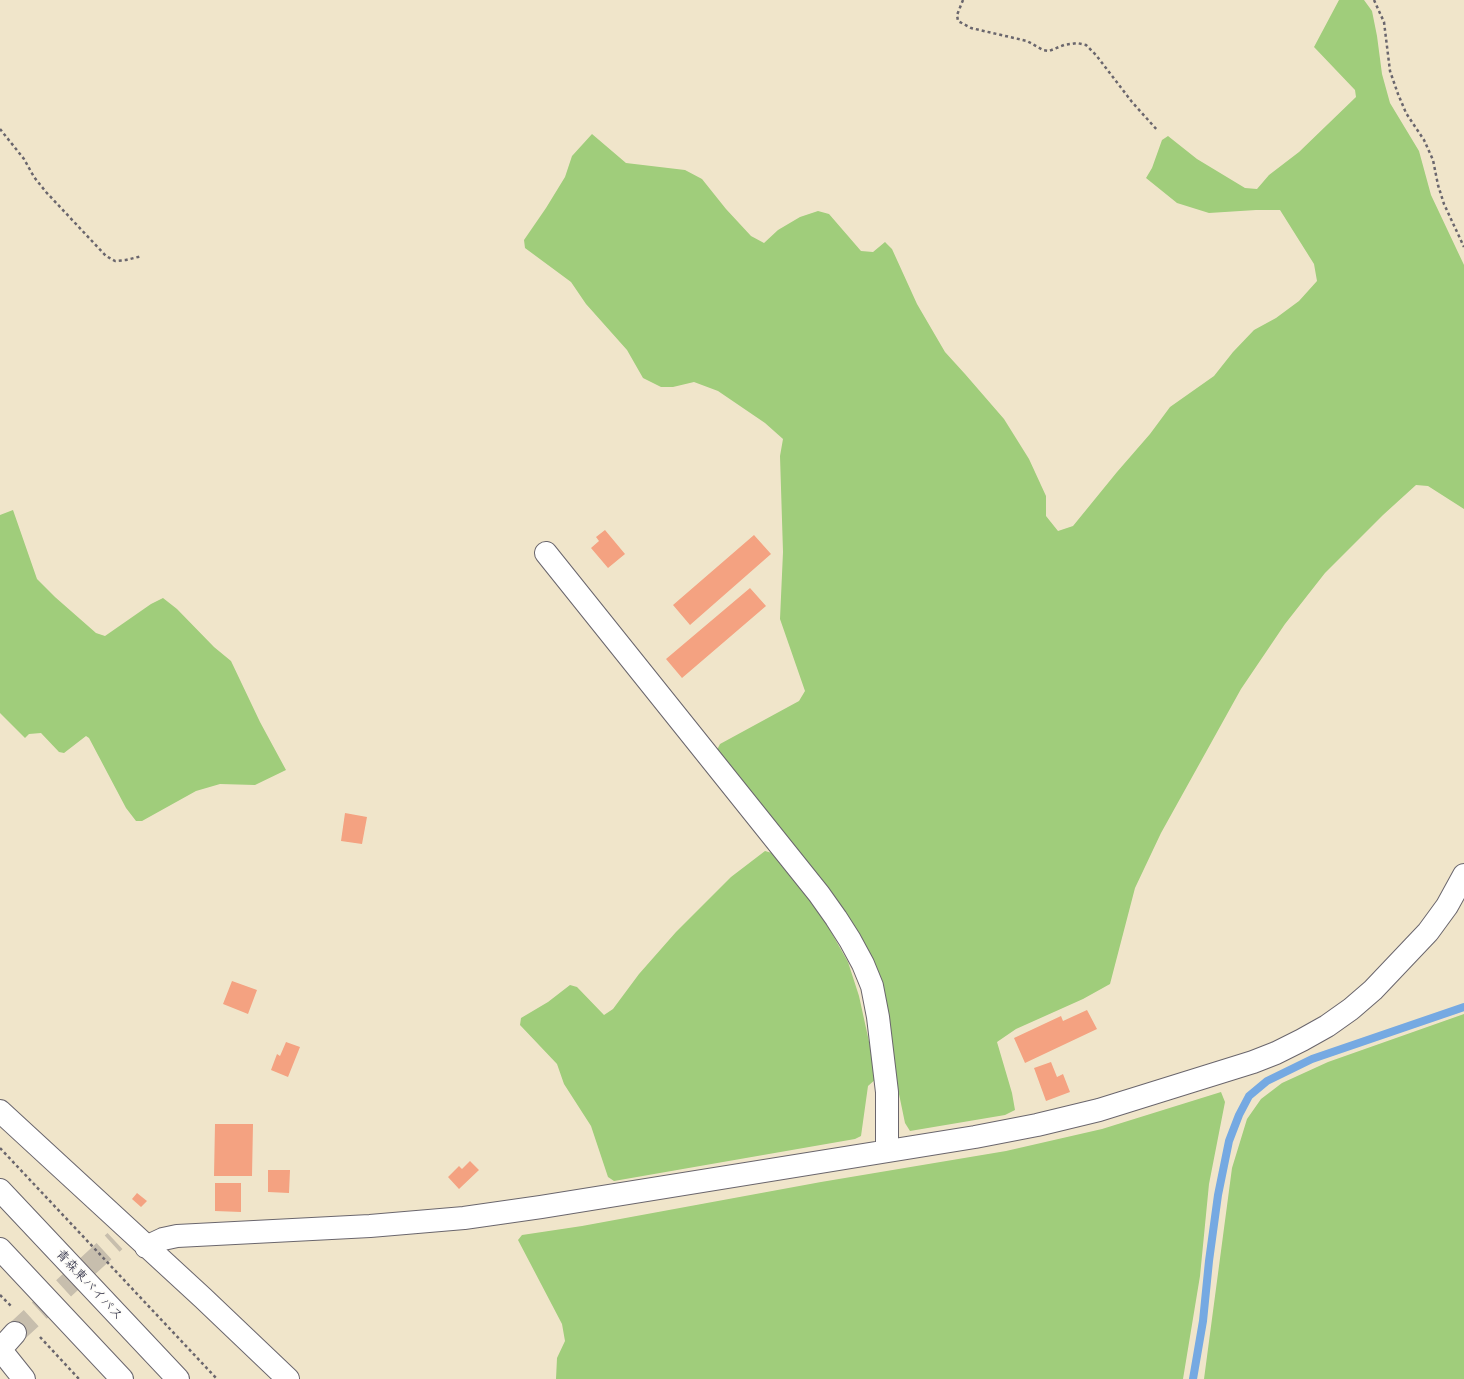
<!DOCTYPE html>
<meta charset="utf-8">
<style>
body{margin:0}
canvas{display:block;background:#f0e5ca}
</style>
<canvas width="1464" height="1379"></canvas>
<script>
const c = document.querySelector('canvas').getContext('2d');
c.lineJoin = 'round';
function fillPath(path, color) { c.fillStyle = color; c.fill(path, 'evenodd'); }
const shape = rows => new Path2D(rows.map(r => 'M' + r).join(''));
function stroke(path, color, width, dash) { c.strokeStyle = color; c.lineWidth = width; c.lineCap = dash ? 'butt' : 'round'; c.setLineDash(dash || []); c.stroke(path); }
function drawText(font, color, halo, rows, align = 'center') {
  c.font = font + ' "Patrick Hand","Klee One",sans-serif'; c.lineWidth = 3; c.setLineDash([]); c.textBaseline = 'middle'; c.strokeStyle = halo; c.fillStyle = color; for (const [text, x, y, turn = 0] of rows) {
    c.save(); c.translate(x, y); c.rotate((+turn || 0) * Math.PI / 180); c.textAlign = isNaN(turn) ? turn : align; if (halo) c.strokeText(text, 0, 0); c.fillText(text, 0, 0); c.restore();
  }
}
fillPath(shape([
 [1339,0,1364,0,1372,11,1377,36,1382,74,1390,103,1419,151,1431,195,1464,265,1464,509,1428,486,1416,485,1383,515,1325,573,1285,624,1241,689,1161,833,1135,888,1110,984,1083,999,1016,1029,997,1042,1012,1093,1015,1110,1005,1115,910,1131,905,1123,888,1041,886,1009,716,752,720,744,799,701,805,691,780,619,783,552,780,456,783,439,765,423,718,391,694,382,673,387,661,387,643,378,627,350,586,304,571,282,525,248,524,240,546,208,565,177,572,156,592,134,626,163,685,170,702,179,726,209,751,236,764,243,778,230,800,217,818,211,829,214,861,251,873,252,885,242,892,249,917,304,945,352,965,374,1004,419,1029,459,1046,496,1046,516,1058,531,1073,526,1117,472,1150,434,1170,407,1214,376,1233,352,1254,330,1276,318,1299,301,1317,281,1314,264,1280,210,1256,210,1209,213,1177,203,1146,178,1152,168,1162,140,1168,136,1197,159,1245,188,1257,189,1269,175,1299,152,1356,97,1355,90,1314,47],
 [13,510,37,579,55,597,96,633,105,636,151,604,163,598,177,609,214,647,231,661,260,722,286,770,255,785,220,784,196,791,142,821,136,821,126,808,89,738,86,736,64,753,59,752,41,733,29,734,25,738,0,713,0,515],
 [765,851,772,853,800,885,826,923,848,962,859,996,877,1078,868,1086,861,1136,855,1139,614,1181,608,1177,591,1126,564,1084,557,1064,520,1025,521,1018,548,1002,570,985,577,987,604,1015,613,1009,639,974,676,932,731,877],
 [1464,1014,1464,1379,1204,1379,1232,1168,1247,1119,1261,1099,1282,1083,1328,1062],
 [1221,1092,1225,1102,1209,1184,1200,1276,1183,1379,556,1379,557,1358,565,1341,562,1324,518,1240,522,1235,582,1226,821,1182,1006,1151,1102,1129]
]), '#a0cd7b');
stroke(shape([
 [1193,1379,1203,1321,1209,1261,1218,1195,1229,1141,1239,1115,1249,1096,1267,1081,1312,1059,1464,1007]
]), '#75a9e2', 8);
fillPath(shape([
 [605,530,625,554,608,568,591,548,599,541,596,537],
 [754,535,771,554,690,625,673,605],
 [750,588,766,606,682,678,666,659],
 [345,813,367,817,362,844,341,841],
 [232,981,257,990,248,1014,223,1004],
 [1087,1010,1097,1029,1025,1063,1014,1038,1061,1016,1063,1021],
 [286,1042,300,1047,288,1077,271,1070,277,1054,280,1056],
 [1051,1062,1057,1077,1063,1074,1070,1092,1046,1101,1034,1068],
 [215,1124,253,1124,252,1176,214,1176],
 [470,1161,479,1170,459,1189,448,1177,459,1166,462,1169],
 [268,1170,290,1170,289,1193,268,1192],
 [215,1183,241,1183,241,1212,215,1211],
 [137,1193,147,1201,141,1207,132,1199]
]), '#f4a281');
stroke(shape([
 [15,1333,115,1241]
]), '#c7bead', 22, [22, 11]);
const minor = shape([
 [546,553,819,894,836,918,850,940,863,964,872,986,878,1017,887,1092,887,1151],
 [0,1111,203,1298,288,1379],
 [146,1247,163,1239,177,1236,370,1226,464,1218,541,1207,975,1137,1037,1125,1099,1110,1253,1062,1276,1053,1302,1040,1327,1026,1351,1009,1373,990,1428,932,1447,906,1464,875],
 [0,1349,24,1379],
 [0,1350,15,1333]
]);
const trunk = shape([
 [0,1190,178,1379],
 [0,1249,122,1379]
]);
stroke(minor, '#6a666d', 24);
stroke(trunk, '#6a666d', 24);
stroke(shape([
 [963,0,957,15,958,21,971,28,1027,41,1043,50,1049,51,1064,45,1077,43,1086,45,1096,55,1132,102,1158,131],
 [1374,0,1384,22,1390,71,1398,94,1406,113,1424,140,1433,160,1438,185,1444,204,1464,247],
 [0,129,24,159,34,177,46,192,106,256,115,261,126,260,142,256],
 [0,1148,217,1379],
 [0,1295,12,1307],
 [40,1337,79,1379]
]), '#6a666d', 2.5, [3, 3]);
stroke(minor, '#fff', 22);
stroke(trunk, '#fff', 22);
drawText('13px', '#22223b', '#fdfcf7', [
 ["青森東バイパス",89,1285,47]
]);
</script>
